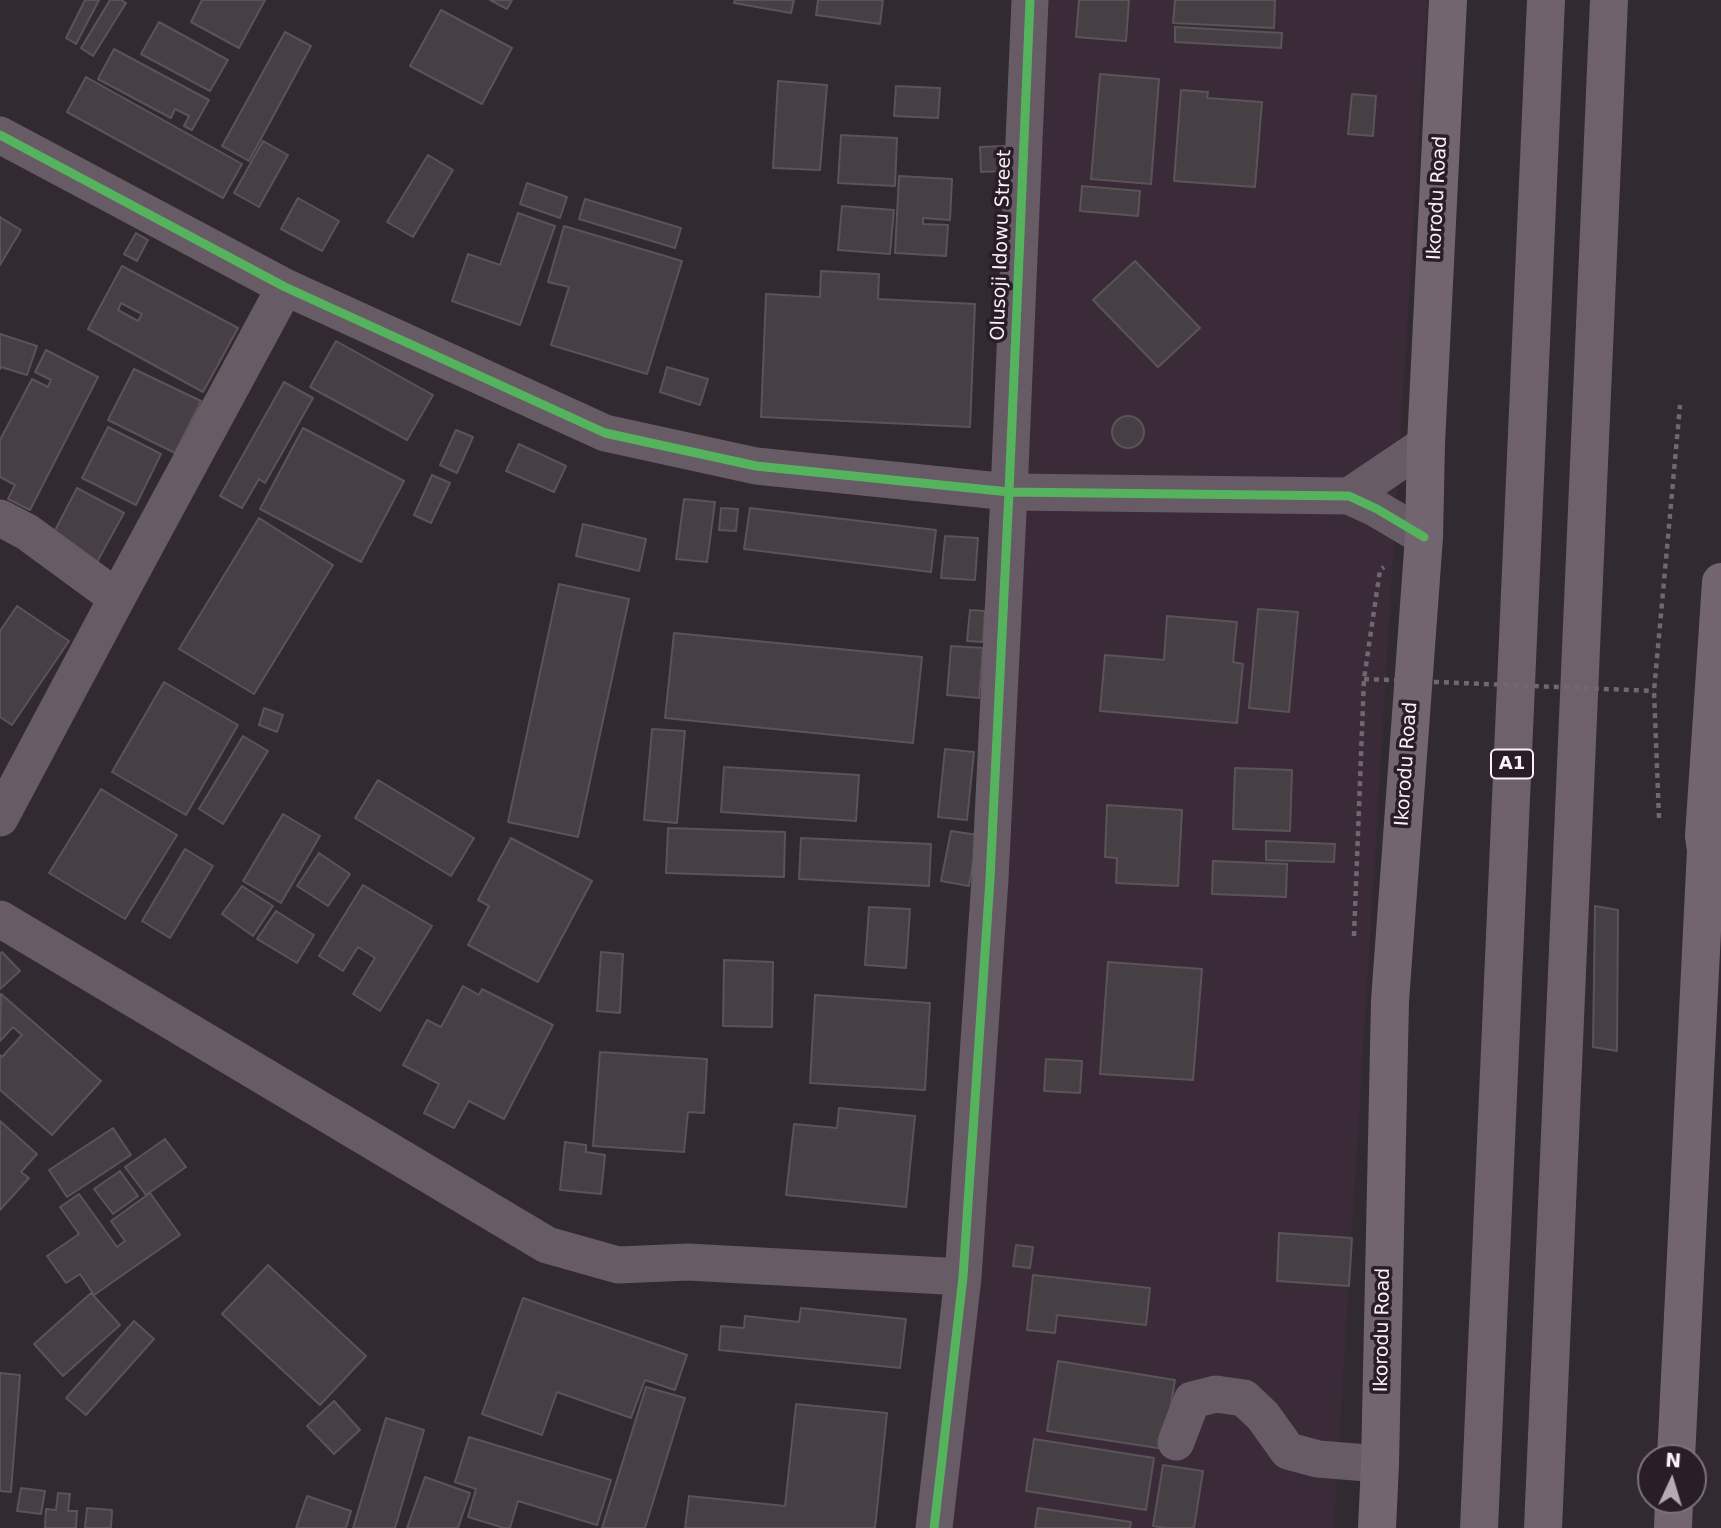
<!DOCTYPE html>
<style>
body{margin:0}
#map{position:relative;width:1721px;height:1528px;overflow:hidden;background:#312a30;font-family:"DejaVu Sans",sans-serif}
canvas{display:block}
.north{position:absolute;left:1637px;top:1444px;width:70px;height:70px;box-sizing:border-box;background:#291e27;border:2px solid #7d737b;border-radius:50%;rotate:4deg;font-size:19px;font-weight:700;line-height:28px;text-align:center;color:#faf2f8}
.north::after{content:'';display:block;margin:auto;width:24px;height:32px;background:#b4acb2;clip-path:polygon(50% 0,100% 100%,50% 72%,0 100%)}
</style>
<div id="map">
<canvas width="1721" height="1528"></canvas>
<div class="north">N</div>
</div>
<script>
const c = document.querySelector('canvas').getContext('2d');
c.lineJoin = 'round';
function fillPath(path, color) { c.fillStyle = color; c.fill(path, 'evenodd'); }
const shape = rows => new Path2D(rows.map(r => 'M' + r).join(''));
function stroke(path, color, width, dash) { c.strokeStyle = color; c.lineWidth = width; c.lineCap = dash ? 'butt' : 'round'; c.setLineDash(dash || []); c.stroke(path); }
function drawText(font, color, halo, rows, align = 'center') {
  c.font = font + ' "DejaVu Sans",sans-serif'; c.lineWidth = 7; c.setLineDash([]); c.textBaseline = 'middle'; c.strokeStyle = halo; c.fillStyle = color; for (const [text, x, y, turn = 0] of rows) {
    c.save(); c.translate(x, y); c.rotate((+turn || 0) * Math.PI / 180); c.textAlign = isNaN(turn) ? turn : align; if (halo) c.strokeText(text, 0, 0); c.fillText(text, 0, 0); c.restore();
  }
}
fillPath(shape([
 [1025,0,1427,0,1334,1528,943,1528]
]), '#3b2b38');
const building = shape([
 [85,0,99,0,76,44,66,38,85,0],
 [110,0,121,0,126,3,93,56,81,48,110,0],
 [202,0,265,0,239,48,191,22,202,0],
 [490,0,512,0,507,9,490,0],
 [735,0,794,0,791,13,734,3,735,0],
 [818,0,883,0,880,24,816,15,818,0],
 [1079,0,1129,0,1126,41,1076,37,1079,0],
 [1175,0,1275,0,1274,28,1173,23,1175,0],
 [441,10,512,48,482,104,410,66,441,10],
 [159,22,228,60,210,91,141,54,159,22],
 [1175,27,1282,33,1281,48,1175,42,1175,27],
 [285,32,311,46,249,161,222,146,285,32],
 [114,49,209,100,192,130,184,126,189,116,175,109,171,118,98,79,114,49],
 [1100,74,1159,79,1151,184,1091,179,1100,74],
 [86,77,242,164,223,198,67,112,86,77],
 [778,81,827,85,820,170,773,168,778,81],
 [896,86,940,88,938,118,894,116,896,86],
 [1181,90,1208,92,1207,98,1262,102,1255,187,1174,181,1181,90],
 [1352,94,1376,96,1373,136,1348,134,1352,94],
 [841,135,897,138,895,186,838,183,841,135],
 [263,141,288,155,259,207,234,193,263,141],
 [1004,146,1004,171,981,172,980,147,1004,146],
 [428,155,453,170,413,237,387,222,428,155],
 [899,176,952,179,950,220,923,218,923,224,948,225,946,256,895,253,899,176],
 [527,183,567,197,560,218,520,204,527,183],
 [1082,186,1140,191,1138,216,1080,211,1082,186],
 [298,198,339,221,322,251,281,229,298,198],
 [585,199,681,228,675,248,579,219,585,199],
 [842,206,894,210,890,254,838,250,842,206],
 [518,213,555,226,520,325,452,301,468,254,500,265,518,213],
 [0,217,21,230,0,265,0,217],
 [564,226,682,261,647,374,551,345,569,287,548,282,564,226],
 [136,233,148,240,137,261,124,254,136,233],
 [1135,261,1200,328,1158,367,1093,300,1135,261],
 [122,266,238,328,203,392,88,329,122,266],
 [121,303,142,314,138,321,118,310,121,303],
 [821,271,879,274,878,299,975,304,970,427,761,417,766,294,820,297,821,271],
 [0,334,37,346,27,375,1,367,0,369,0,334],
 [336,341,433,395,407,440,310,387,336,341],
 [46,350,98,377,30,510,8,499,15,485,0,477,0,440,32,379,48,387,51,380,35,372,46,350],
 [667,367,708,379,700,405,660,392,667,367],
 [134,369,201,401,175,453,108,420,134,369],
 [284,382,313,398,265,483,259,479,242,508,220,496,284,382],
 '1112 432a16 16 0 1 1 32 0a16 16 0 1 1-32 0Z',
 [108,427,161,454,136,505,82,478,108,427],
 [303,428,404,481,361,562,260,509,303,428],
 [456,430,473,437,457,473,440,465,456,430],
 [519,444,566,466,554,492,506,471,519,444],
 [432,475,450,483,431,523,414,515,432,475],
 [77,488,124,513,97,562,51,538,77,488],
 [684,499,715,502,707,562,676,559,684,499],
 [721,508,738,509,736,531,719,530,721,508],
 [750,508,936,530,931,572,744,549,750,508],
 [259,518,333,565,254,694,179,649,259,518],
 [583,524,646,539,639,571,576,556,583,524],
 [945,536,978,538,975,580,941,578,945,536],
 [559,584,629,599,578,837,508,822,559,584],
 [17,606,69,641,12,725,0,717,0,631,17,606],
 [1258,609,1298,612,1289,712,1249,708,1258,609],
 [970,610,985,611,983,642,967,641,970,610],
 [1167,616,1237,622,1233,662,1243,664,1237,723,1100,711,1105,655,1164,660,1167,616],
 [674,633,922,657,913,743,665,718,674,633],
 [951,646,983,648,979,698,947,695,951,646],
 [164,682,238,725,186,815,112,772,164,682],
 [264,708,283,715,277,732,259,725,264,708],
 [652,729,685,731,677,823,644,820,652,729],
 [243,736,268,751,223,824,199,809,243,736],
 [945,749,974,752,967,820,938,817,945,749],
 [724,767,859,775,856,821,721,812,724,767],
 [1235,768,1292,770,1290,831,1233,829,1235,768],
 [378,780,474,838,451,876,355,818,378,780],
 [101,789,177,835,125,919,49,873,101,789],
 [1107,805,1182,810,1178,886,1116,883,1117,858,1105,857,1107,805],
 [283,814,320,836,281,903,243,881,283,814],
 [668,828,785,832,784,877,666,873,668,828],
 [951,831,978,835,969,886,941,881,951,831],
 [511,838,592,881,538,982,468,945,489,906,478,900,511,838],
 [801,838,931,844,929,886,799,879,801,838],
 [1266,841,1335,844,1334,862,1266,860,1266,841],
 [185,849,213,866,170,938,142,921,185,849],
 [319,853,350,874,328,906,297,886,319,853],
 [1213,861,1287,864,1286,897,1212,894,1213,861],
 [363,885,432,926,380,1011,353,994,375,958,358,947,343,971,319,956,363,885],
 [242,886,273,906,253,936,222,914,242,886],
 [1595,906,1618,910,1617,1051,1593,1047,1595,906],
 [869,907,910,909,906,968,865,965,869,907],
 [276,911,314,935,297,963,257,939,276,911],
 [2,952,20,971,0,989,0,954,2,952],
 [601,952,623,954,620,1013,597,1011,601,952],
 [724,960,773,962,772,1027,723,1026,724,960],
 [1108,962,1202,969,1193,1080,1100,1074,1108,962],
 [463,986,479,995,482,989,553,1025,504,1119,469,1101,454,1128,424,1113,439,1084,403,1065,427,1020,441,1027,463,986],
 [1,994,101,1081,52,1135,0,1090,0,1055,2,1057,22,1035,13,1027,0,1041,1,994],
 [815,995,930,1003,925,1090,810,1083,815,995],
 [600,1052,707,1059,704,1113,688,1112,684,1152,593,1146,600,1052],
 [1046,1059,1082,1061,1080,1093,1044,1091,1046,1059],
 [839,1108,915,1116,906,1207,786,1195,794,1124,837,1128,839,1108],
 [0,1121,37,1154,21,1172,29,1178,0,1210,0,1121],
 [113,1128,131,1155,67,1197,49,1170,113,1128],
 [165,1139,186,1167,146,1195,125,1167,165,1139],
 [565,1142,586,1145,586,1152,605,1155,601,1194,560,1190,565,1142],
 [120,1171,138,1196,113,1214,94,1189,120,1171],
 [150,1193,180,1235,94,1295,80,1274,66,1283,47,1256,79,1234,60,1207,79,1194,117,1247,125,1241,111,1221,150,1193],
 [1279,1233,1352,1238,1349,1286,1277,1281,1279,1233],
 [1016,1245,1033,1247,1030,1268,1013,1266,1016,1245],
 [268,1265,366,1356,320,1405,222,1314,268,1265],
 [1033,1275,1150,1288,1146,1325,1057,1315,1055,1333,1027,1330,1033,1275],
 [91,1293,120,1325,63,1376,34,1344,91,1293],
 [523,1298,687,1355,675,1390,645,1380,631,1418,557,1392,542,1435,482,1414,523,1298],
 [801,1308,906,1319,900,1368,719,1350,721,1326,744,1328,745,1316,799,1322,801,1308],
 [134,1321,154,1339,86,1415,66,1398,134,1321],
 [1058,1361,1175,1380,1164,1449,1047,1431,1058,1361],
 [0,1373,20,1375,11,1492,0,1491,0,1373],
 [646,1387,685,1398,645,1528,602,1528,646,1387],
 [334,1401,360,1430,334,1454,307,1426,334,1401],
 [796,1404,887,1413,875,1528,685,1528,689,1496,785,1506,796,1404],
 [386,1418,424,1430,395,1528,353,1528,386,1418],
 [469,1437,611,1480,597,1525,518,1501,510,1528,504,1528,468,1517,476,1489,455,1482,469,1437],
 [1034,1439,1154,1458,1146,1510,1026,1491,1034,1439],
 [1163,1465,1203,1471,1194,1528,1165,1528,1153,1526,1163,1465],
 [425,1477,470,1493,458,1528,407,1528,425,1477],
 [21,1488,45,1491,41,1514,17,1511,21,1488],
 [58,1493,70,1494,68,1511,77,1511,76,1528,45,1528,46,1509,56,1510,58,1493],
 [307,1496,351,1511,346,1528,296,1528,307,1496],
 [87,1508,112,1510,111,1528,85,1528,87,1508],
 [1038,1508,1131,1522,1130,1528,1035,1528,1038,1508]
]);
fillPath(building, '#464045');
stroke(building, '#5a5459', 2);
stroke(shape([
 [1659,818,1654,691,1680,405],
 [1354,936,1364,679,1380,570,1384,567]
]), '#70686e', 4.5, [5, 5]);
stroke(shape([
 [0,135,285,287,605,433,756,466,1009,492,1349,496,1377,509,1424,537],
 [1349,496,1426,444],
 [0,518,27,532,117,598],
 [0,818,117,598,285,287],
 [0,919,547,1245,618,1265,688,1262,963,1277],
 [1176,1442,1192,1400,1216,1394,1244,1398,1263,1416,1288,1451,1318,1459,1380,1464],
 [934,1528,963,1277,990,879,1009,492,1030,0]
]), '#675b65', 37);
stroke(shape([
 [1676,1458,1706,850,1704,836,1721,582],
 [1377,1528,1380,1464,1390,1001,1424,537,1426,444,1448,0],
 [1673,1528,1674,1500]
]), '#726570', 38);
stroke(shape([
 [1479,1528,1546,0],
 [1543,1528,1609,0]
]), '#6e616c', 38);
stroke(shape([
 [1364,679,1654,691]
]), '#70686e', 4.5, [5, 5]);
stroke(shape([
 [0,135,285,287,605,433,756,466,1009,492,1349,496,1377,509,1424,537],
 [934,1528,963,1277,990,879,1009,492,1030,0]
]), '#56b35d', 9);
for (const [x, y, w] of [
 [1512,764,42]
]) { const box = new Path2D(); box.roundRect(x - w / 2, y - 14.5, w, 29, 5); c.fillStyle = '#291e27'; c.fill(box); stroke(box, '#faf2f8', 2); }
drawText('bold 18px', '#faf2f8', null, [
 ["A1",1512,764]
]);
drawText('19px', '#faf2f8', '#291e27', [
 ["Ikorodu Road",1438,198,-87],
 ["Olusoji Idowu Street",1002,245,-88],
 ["Ikorodu Road",1407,764,-86],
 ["Ikorodu Road",1383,1330,-89]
]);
</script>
